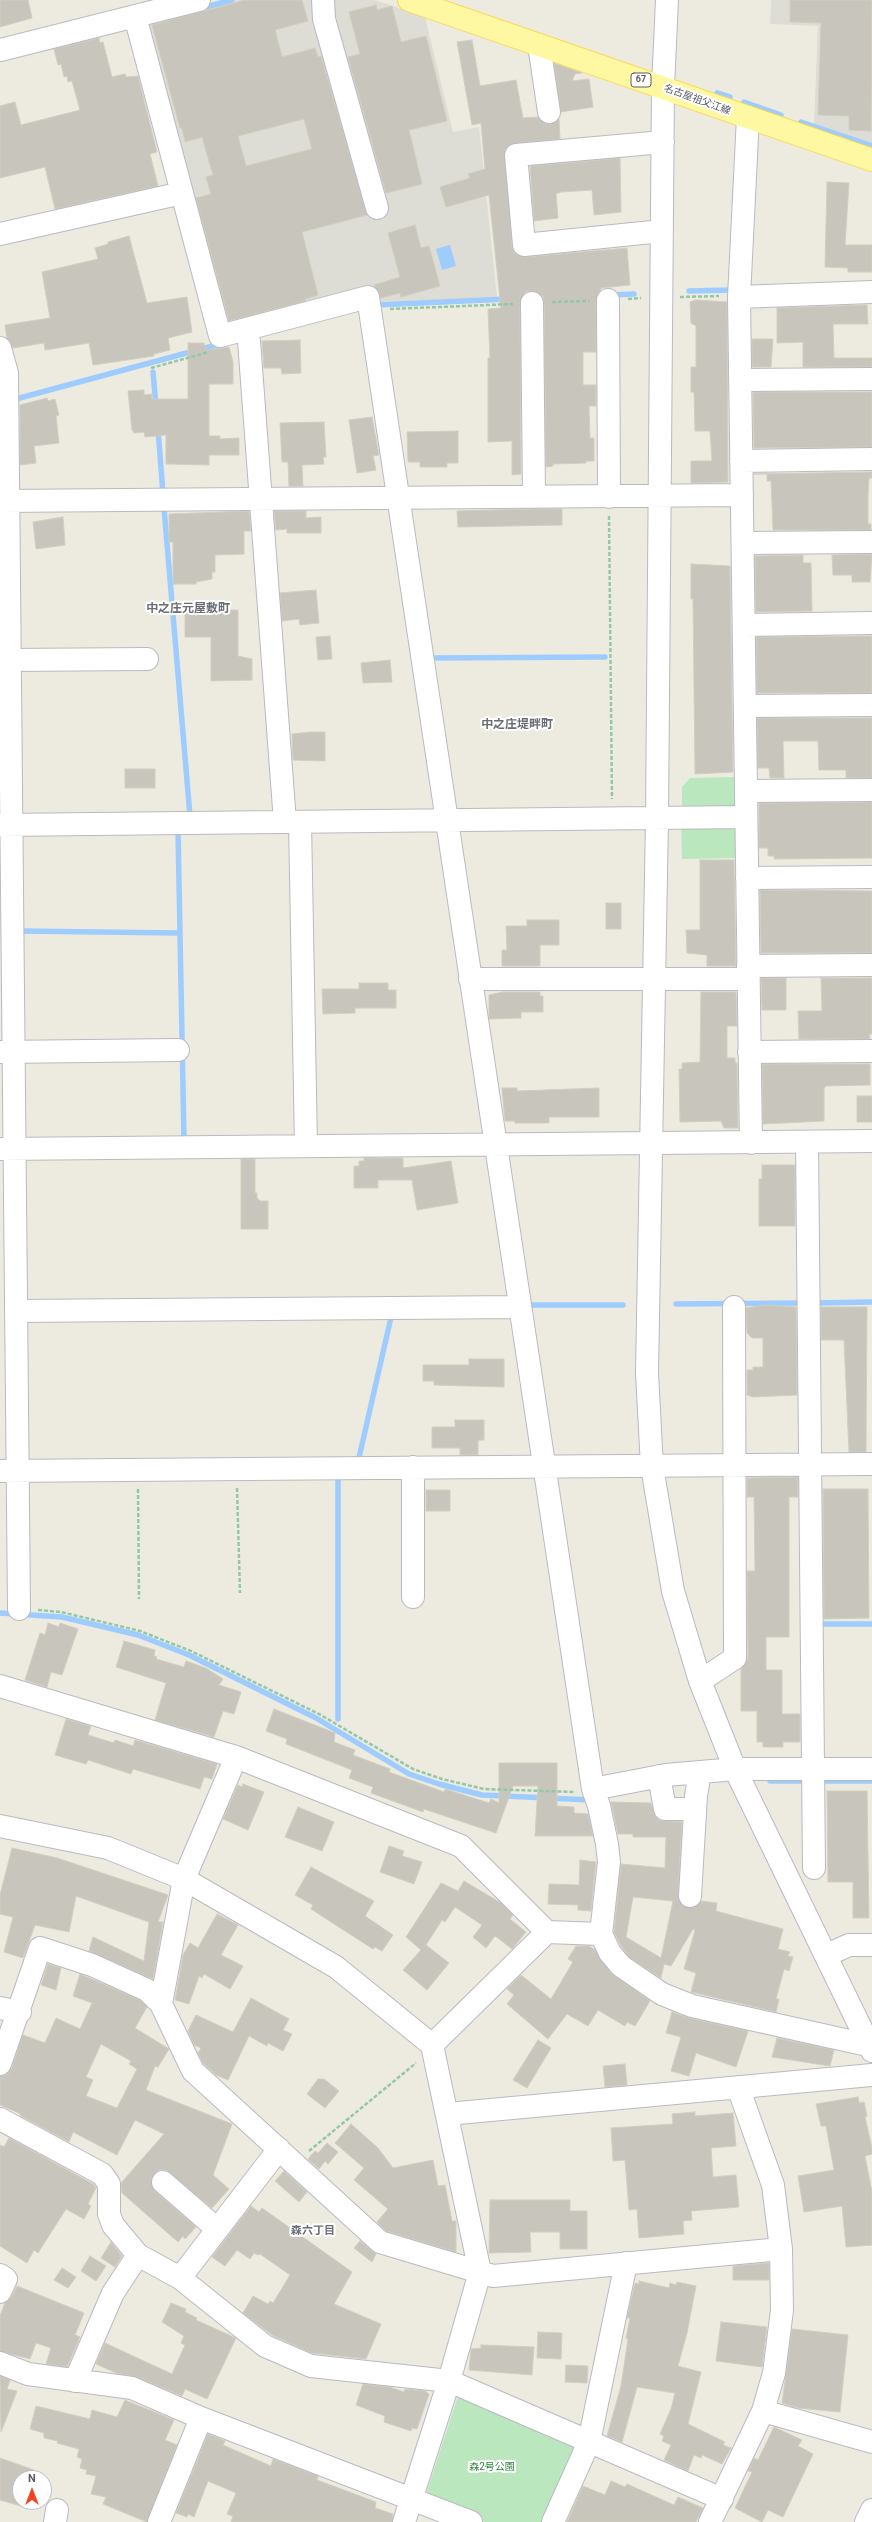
<!DOCTYPE html>
<meta charset="utf-8">
<style>
body{margin:0}
#map{position:relative;width:872px;height:2522px;overflow:hidden;background:#edebe0;font-family:Roboto,sans-serif}
canvas{display:block}
.north{position:absolute;left:12px;top:2470px;width:40px;height:40px;box-sizing:border-box;background:#fff;border:1px solid #bdbec0;border-radius:50%;rotate:0deg;font-size:11px;font-weight:700;line-height:16px;text-align:center;color:#595c62}
.north::after{content:'';display:block;margin:auto;width:14px;height:18px;background:#f24421;clip-path:polygon(50% 0,100% 100%,50% 72%,0 100%)}
</style>
<div id="map">
<canvas width="872" height="2522"></canvas>
<div class="north">N</div>
</div>
<script>
const c = document.querySelector('canvas').getContext('2d');
c.lineJoin = 'round';
function fillPath(path, color) { c.fillStyle = color; c.fill(path, 'evenodd'); }
const shape = rows => new Path2D(rows.map(r => 'M' + r).join(''));
function stroke(path, color, width, dash) { c.strokeStyle = color; c.lineWidth = width; c.lineCap = dash ? 'butt' : 'round'; c.setLineDash(dash || []); c.stroke(path); }
function drawText(font, color, halo, rows, align = 'center') {
  c.font = font + ' Roboto,"Noto Sans JP",sans-serif'; c.lineWidth = 4; c.setLineDash([]); c.textBaseline = 'middle'; c.strokeStyle = halo; c.fillStyle = color; for (const [text, x, y, turn = 0] of rows) {
    c.save(); c.translate(x, y); c.rotate((+turn || 0) * Math.PI / 180); c.textAlign = isNaN(turn) ? turn : align; if (halo) c.strokeText(text, 0, 0); c.fillText(text, 0, 0); c.restore();
  }
}
fillPath(shape([
 [238,0,375,0,425,17,453,132,479,127,497,298,375,302,371,286,226,326,147,27,151,23],
 [771,0,872,0,872,144,814,124,818,26,770,24]
]), '#ddddd5');
fillPath(shape([
 [739,777,739,807,682,812,682,787,690,778],
 [681,823,738,828,739,858,682,859],
 [465,2396,580,2447,547,2522,485,2522,430,2500,427,2491,457,2399]
]), '#bbe7bf');
fillPath(shape([
 [450,245,456,266,442,270,436,249]
]), '#9eccff');
stroke(shape([
 [202,8,232,0],
 [717,93,730,97],
 [744,102,781,115],
 [801,122,872,146],
 [689,291,731,290],
 [612,295,634,294],
 [376,305,507,299],
 [153,372,156,406],
 [16,399,220,344],
 [158,429,163,494],
 [164,508,190,816],
 [431,658,605,657],
 [178,830,184,1139],
 [19,931,180,933],
 [814,1303,872,1302],
 [676,1304,800,1303],
 [527,1305,623,1305],
 [358,1462,392,1313],
 [0,1613,62,1617,138,1635,189,1655,316,1718,409,1774,439,1784,482,1795,591,1800],
 [825,1624,872,1624],
 [338,1719,338,1475],
 [770,1781,806,1781],
 [821,1781,872,1781]
]), '#9eccff', 5.5);
const building = shape([
 [0,0,28,0,32,18,0,27,0,0],
 [245,0,302,0,308,21,275,30,282,57,315,48,318,57,321,56,367,215,302,232,318,295,305,299,305,301,229,321,196,198,211,194,206,177,213,175,202,137,185,142,182,128,180,128,152,25,245,0],
 [304,119,312,149,246,166,238,136,304,119],
 [790,0,872,0,871,131,849,130,849,116,818,115,821,23,790,22,790,0],
 [376,5,377,10,392,6,401,42,426,36,447,121,409,130,422,184,386,193,348,57,360,54,349,12,376,5],
 [99,38,100,43,103,42,112,77,125,74,126,77,138,76,157,152,150,154,158,186,55,209,45,167,0,178,0,106,15,102,21,125,80,110,72,81,68,82,67,76,64,77,61,64,58,65,54,49,99,38],
 [472,40,480,86,516,80,523,118,538,117,544,123,550,124,559,119,560,139,515,143,505,150,512,246,514,253,525,257,627,248,630,285,601,288,596,300,596,352,583,352,583,385,596,385,596,406,589,406,590,438,594,438,594,461,586,461,586,463,553,464,553,466,546,467,544,303,543,296,532,291,525,292,520,303,521,474,512,475,512,441,488,442,488,358,490,358,488,309,501,308,489,195,446,207,440,187,470,178,468,174,485,169,481,123,472,125,457,42,472,40],
 [554,63,582,73,575,74,572,81,589,79,593,107,561,112,554,63],
 [620,158,621,212,594,215,592,190,561,192,556,194,558,218,534,221,530,166,620,158],
 [827,182,849,183,845,245,872,245,872,272,848,272,848,268,825,267,827,182],
 [415,225,421,248,429,246,440,286,401,297,400,293,381,298,374,285,400,277,388,233,415,225],
 [129,236,147,303,187,297,192,332,168,338,170,350,154,354,154,356,93,365,89,343,45,350,44,343,13,348,7,338,5,325,50,318,42,272,98,259,95,248,108,244,108,242,129,236],
 [696,300,727,302,728,482,691,483,691,461,712,461,710,431,695,431,694,392,691,392,691,367,696,367,696,326,691,323,690,302,696,300],
 [867,305,868,324,833,324,834,358,872,358,872,367,803,367,803,342,777,343,777,308,867,305],
 [752,339,773,339,771,367,752,367,752,339],
 [300,340,301,373,282,374,281,368,264,368,262,341,300,340],
 [188,343,204,343,206,350,229,347,233,362,233,384,209,384,209,436,220,436,220,439,239,438,239,455,209,455,209,465,166,464,166,435,145,437,144,432,134,433,132,430,128,391,144,390,144,395,152,394,152,399,188,399,188,343],
 [753,392,872,392,872,447,754,448,753,392],
 [47,398,48,401,55,399,59,415,56,416,59,443,34,446,36,463,20,465,20,405,47,398],
 [372,417,379,455,373,456,376,470,357,473,349,420,372,417],
 [324,422,326,457,323,457,324,464,302,465,303,486,289,486,288,462,282,462,280,423,324,422],
 [458,431,458,463,447,463,447,467,420,467,420,462,408,462,407,432,458,431],
 [872,472,872,478,869,478,868,495,868,524,871,524,871,530,773,530,771,481,767,481,767,474,754,474,872,472],
 [529,509,562,509,562,525,458,527,457,511,529,509],
 [249,511,251,531,244,531,244,554,215,555,215,572,212,572,212,579,196,582,196,584,173,584,173,542,169,542,169,514,249,511],
 [274,511,306,511,306,518,321,517,321,533,287,533,287,529,276,530,274,511],
 [63,517,65,545,36,549,33,522,63,517],
 [872,554,870,582,852,582,852,575,833,575,832,555,872,554],
 [803,555,803,563,811,563,812,611,756,612,755,556,803,555],
 [691,564,730,566,733,772,695,774,693,599,691,599,691,564],
 [316,590,319,623,300,625,299,619,282,621,280,593,316,590],
 [185,610,238,610,238,656,252,659,252,680,211,681,211,637,185,637,185,610],
 [330,636,332,659,318,660,316,637,330,636],
 [872,636,872,693,757,693,756,637,872,636],
 [390,660,392,682,363,683,361,663,390,660],
 [757,718,872,718,872,778,846,778,846,770,819,770,818,741,783,741,784,778,770,778,769,768,758,768,757,718],
 [310,732,325,732,325,761,293,760,292,734,310,732],
 [125,769,155,769,155,788,125,788,125,769],
 [872,802,872,858,774,859,774,856,768,856,768,848,759,848,759,803,872,802],
 [700,860,734,860,736,966,707,966,707,955,687,953,686,930,700,930,700,860],
 [760,890,872,891,872,953,761,953,760,890],
 [606,903,621,903,621,929,606,929,606,903],
 [527,920,559,920,559,945,540,945,540,966,502,966,502,950,507,950,506,926,527,926,527,920],
 [761,978,786,978,786,1010,762,1010,761,978],
 [821,978,872,978,872,1034,869,1034,870,1039,799,1039,798,1011,822,1011,821,978],
 [359,983,388,983,388,990,396,990,396,1008,355,1008,355,1013,323,1014,322,989,359,989,359,983],
 [503,992,540,992,540,996,543,996,543,1012,521,1012,521,1018,489,1019,489,995,503,992],
 [701,992,736,992,737,1026,727,1026,727,1058,735,1058,735,1063,737,1063,738,1128,724,1128,721,1121,680,1122,679,1069,682,1069,682,1063,700,1062,700,1060,701,992],
 [762,1064,870,1064,870,1085,826,1086,824,1088,824,1121,763,1124,762,1064],
 [502,1088,517,1088,517,1091,599,1088,599,1117,549,1117,549,1123,515,1123,515,1121,505,1121,502,1088],
 [857,1096,872,1096,872,1122,857,1122,857,1096],
 [364,1158,403,1158,403,1168,451,1161,458,1203,417,1210,412,1180,378,1180,378,1188,354,1188,354,1166,359,1166,359,1161,364,1161,364,1158],
 [241,1159,255,1159,255,1193,257,1193,257,1198,260,1201,268,1201,268,1229,241,1229,241,1159],
 [762,1165,795,1165,795,1226,759,1226,759,1179,762,1179,762,1165],
 [765,1305,796,1307,797,1395,753,1397,747,1395,747,1370,753,1370,753,1367,763,1367,763,1338,752,1338,747,1333,746,1308,765,1305],
 [821,1307,867,1307,866,1452,849,1452,844,1340,821,1340,821,1307],
 [469,1359,504,1359,504,1387,434,1385,434,1381,423,1381,423,1365,469,1365,469,1359],
 [455,1420,484,1420,484,1440,478,1440,478,1455,460,1455,460,1448,432,1448,432,1427,455,1427,455,1420],
 [798,1477,798,1497,789,1497,789,1637,766,1637,766,1670,782,1670,782,1714,800,1714,800,1742,783,1742,783,1747,763,1747,763,1742,757,1742,757,1711,741,1711,741,1669,748,1658,747,1571,755,1571,754,1497,747,1497,747,1478,798,1477],
 [823,1489,868,1489,869,1618,824,1619,823,1489],
 [426,1490,450,1490,450,1511,426,1511,426,1490],
 [48,1623,59,1627,60,1623,78,1629,62,1675,51,1672,47,1687,25,1680,40,1633,45,1635,48,1623],
 [124,1641,155,1650,154,1656,157,1657,156,1659,184,1667,186,1661,206,1668,223,1679,219,1685,241,1692,234,1714,223,1711,214,1737,155,1720,166,1683,116,1667,124,1641],
 [274,1709,335,1733,334,1742,355,1750,353,1755,390,1769,389,1772,444,1792,445,1789,489,1803,491,1799,499,1803,499,1763,557,1763,557,1806,574,1807,574,1813,588,1814,593,1836,535,1836,538,1786,513,1786,496,1833,424,1809,423,1812,371,1793,373,1787,349,1778,352,1770,286,1744,287,1739,266,1731,274,1709],
 [66,1719,91,1726,88,1735,114,1743,115,1740,133,1746,135,1740,217,1764,212,1779,204,1777,200,1789,133,1769,131,1774,88,1760,86,1764,55,1755,66,1719],
 [243,1784,264,1792,248,1830,223,1819,238,1785,242,1787,243,1784],
 [827,1791,867,1791,869,1918,853,1918,853,1882,828,1882,827,1791],
 [611,1802,651,1803,655,1816,659,1820,682,1822,678,1895,683,1906,695,1907,701,1901,717,1903,716,1911,783,1929,778,1949,790,1952,788,1956,793,1957,789,1971,784,1969,776,1999,779,1999,776,2012,691,1992,696,1973,684,1969,695,1930,693,1929,671,1966,664,1964,661,1978,629,1957,621,1946,614,1932,621,1864,665,1868,666,1837,633,1837,633,1834,618,1834,611,1802],
 [633,1897,673,1901,661,1958,626,1937,633,1897],
 [298,1807,334,1822,322,1851,285,1837,298,1807],
 [389,1846,404,1851,402,1856,422,1862,414,1884,380,1872,389,1846],
 [12,1848,57,1858,168,1895,158,1922,163,1922,153,1979,89,1951,93,1937,144,1961,149,1922,76,1896,69,1932,35,1925,23,1958,4,1952,13,1917,0,1914,0,1895,12,1848],
 [580,1860,596,1862,591,1911,578,1910,578,1905,548,1904,549,1884,579,1885,580,1860],
 [311,1867,374,1901,365,1916,393,1935,382,1951,375,1947,373,1949,331,1922,311,1909,313,1905,295,1895,311,1867],
 [464,1881,501,1903,513,1915,510,1919,526,1932,512,1949,495,1936,486,1948,473,1937,482,1925,455,1907,445,1922,442,1920,426,1945,449,1963,427,1990,403,1970,421,1950,406,1937,441,1883,458,1891,464,1881],
 [217,1914,238,1925,221,1955,243,1966,230,1989,204,1974,202,1978,199,1976,189,2004,175,2000,183,1955,190,1943,198,1948,217,1914],
 [576,1946,589,1946,595,1950,612,1974,650,2001,635,2026,627,2022,625,2026,598,2010,588,2026,567,2014,548,2039,507,2004,514,1995,507,1989,521,1975,551,1999,573,1962,568,1959,576,1946],
 [48,1964,61,1968,56,1990,41,1985,48,1964],
 [80,1974,140,2000,147,2007,135,2028,169,2049,158,2067,155,2066,146,2090,232,2124,213,2175,229,2189,212,2208,166,2170,159,2170,151,2179,155,2191,196,2227,185,2239,183,2236,178,2242,122,2193,121,2183,164,2134,135,2120,117,2155,73,2132,69,2142,21,2116,19,2113,0,2105,0,2076,8,2074,12,2068,23,2035,45,2043,56,2018,80,2029,92,2003,73,1996,80,1974],
 [101,2044,131,2061,129,2064,137,2069,117,2108,86,2096,93,2080,86,2077,101,2044],
 [251,1998,289,2019,283,2030,292,2034,283,2051,268,2043,267,2046,249,2036,228,2080,216,2075,203,2063,198,2053,201,2048,194,2045,188,2031,196,2015,233,2032,251,1998],
 [672,2012,689,2018,748,2031,736,2067,696,2053,689,2076,671,2071,681,2037,666,2033,672,2012],
 [777,2038,834,2050,830,2066,772,2057,777,2038],
 [538,2040,551,2048,527,2088,513,2080,538,2040],
 [625,2064,627,2085,605,2087,603,2066,625,2064],
 [318,2079,324,2079,339,2091,325,2108,307,2094,318,2079],
 [858,2097,859,2103,864,2102,867,2116,865,2117,872,2148,872,2154,865,2156,872,2192,872,2245,846,2247,842,2206,804,2212,798,2176,834,2170,826,2126,821,2126,816,2104,858,2097],
 [695,2112,695,2116,733,2113,736,2146,711,2148,713,2177,736,2175,739,2207,691,2211,692,2220,683,2221,684,2234,639,2238,637,2209,629,2210,625,2160,613,2161,611,2128,673,2124,672,2114,695,2112],
 [351,2124,378,2148,393,2168,433,2160,438,2186,445,2185,452,2221,456,2221,456,2252,386,2231,377,2222,388,2209,354,2180,364,2168,335,2143,351,2124],
 [9,2138,93,2184,96,2188,88,2204,91,2206,84,2219,66,2209,38,2253,34,2250,27,2263,0,2246,0,2145,4,2147,9,2138],
 [327,2143,338,2152,328,2164,325,2161,319,2169,308,2159,315,2151,318,2153,327,2143],
 [284,2171,307,2192,299,2202,275,2181,284,2171],
 [490,2200,570,2200,570,2211,587,2211,587,2249,560,2249,560,2232,530,2232,531,2252,489,2253,490,2200],
 [251,2206,259,2212,262,2208,352,2272,334,2304,381,2324,366,2359,312,2353,272,2335,243,2313,253,2296,268,2304,270,2301,273,2303,290,2275,260,2254,258,2255,254,2253,250,2259,237,2250,225,2266,212,2257,251,2206],
 [360,2241,376,2254,372,2262,354,2248,360,2241],
 [111,2242,122,2256,115,2267,101,2258,111,2242],
 [90,2256,106,2266,96,2281,81,2271,90,2256],
 [769,2263,769,2280,733,2280,733,2266,769,2263],
 [62,2268,76,2277,68,2288,54,2280,62,2268],
 [639,2281,669,2288,670,2283,676,2285,677,2282,696,2286,687,2333,678,2366,701,2372,688,2424,725,2442,723,2445,731,2448,722,2464,702,2455,701,2458,694,2455,688,2471,664,2460,671,2445,662,2441,664,2436,660,2434,671,2409,675,2393,637,2387,622,2442,607,2436,621,2386,628,2339,626,2338,630,2318,627,2318,635,2283,639,2284,639,2281],
 [17,2286,84,2313,75,2335,80,2337,67,2367,46,2364,51,2348,36,2343,30,2359,0,2351,0,2316,5,2303,11,2298,17,2286],
 [171,2303,186,2309,185,2312,197,2318,196,2320,236,2338,207,2399,185,2389,182,2396,137,2377,116,2373,96,2364,105,2343,172,2374,185,2345,181,2343,184,2336,162,2322,171,2303],
 [721,2322,767,2327,762,2367,716,2361,721,2322],
 [792,2329,848,2335,840,2412,798,2408,782,2403,792,2329],
 [538,2332,562,2333,561,2359,537,2358,538,2332],
 [481,2345,534,2347,532,2375,469,2370,471,2349,481,2348,481,2345],
 [566,2365,588,2366,587,2383,565,2382,566,2365],
 [0,2376,10,2380,7,2389,17,2391,1,2432,0,2376],
 [363,2384,390,2387,404,2392,405,2389,425,2391,429,2394,417,2429,412,2428,411,2431,384,2422,385,2416,356,2405,363,2384],
 [125,2400,174,2420,165,2440,177,2445,147,2522,103,2504,106,2497,91,2494,96,2476,86,2474,87,2470,80,2468,82,2459,77,2457,79,2449,57,2443,58,2441,44,2438,44,2433,30,2429,36,2406,90,2419,92,2410,117,2417,125,2400],
 [774,2427,802,2440,798,2446,813,2454,783,2517,768,2510,762,2522,735,2508,752,2472,748,2471,754,2458,758,2460,774,2427],
 [208,2434,225,2441,223,2445,271,2466,273,2459,318,2476,317,2480,376,2502,375,2508,393,2514,392,2522,231,2522,233,2516,227,2514,236,2493,208,2481,194,2517,188,2514,187,2517,176,2513,208,2434],
 [0,2458,34,2470,31,2478,20,2478,21,2506,0,2500,0,2458],
 [611,2481,625,2487,627,2484,674,2505,678,2497,703,2508,696,2522,567,2522,583,2486,605,2495,611,2481]
]);
fillPath(building, '#c8c5bd');
stroke(building, '#d2cebe', 1);
const minor = shape([
 [323,0,324,19,377,208],
 [667,0,663,87,657,819,647,1373,652,1467,673,1591,700,1681,735,1769,872,2051],
 [135,16,220,336,368,297,593,1789,599,1806,607,1844,609,1862,601,1934,610,1953,621,1966,662,1994,692,2006,872,2046],
 [539,45,549,112],
 [0,50,199,0],
 [748,117,739,297,751,1143],
 [662,231,524,245,516,155,663,142],
 [0,234,182,193],
 [739,297,872,292],
 [608,300,609,497],
 [532,303,534,497],
 [249,341,285,822],
 [0,348,7,373,19,1609],
 [740,380,872,379],
 [741,461,872,459],
 [0,501,742,495],
 [743,543,872,542],
 [744,625,872,623],
 [9,660,147,659],
 [745,706,872,705],
 [746,791,872,790],
 [300,822,306,1146],
 [0,825,746,817],
 [747,878,872,877],
 [748,966,872,965],
 [470,979,748,979],
 [0,1052,178,1050],
 [749,1052,872,1051],
 [807,1142,814,1868],
 [0,1149,872,1141],
 [16,1311,519,1307],
 [413,1467,413,1597],
 [0,1471,872,1464],
 [700,1681,735,1658,734,1307],
 [0,1686,236,1757,461,1846,547,1932,601,1934],
 [659,1776,665,1809,695,1809],
 [593,1789,666,1775,735,1769,872,1769],
 [0,1826,108,1848,184,1879,336,1967,432,2045,480,2272,449,2381,404,2522],
 [690,1896,696,1796,700,1772],
 [827,1955,849,1945,872,1945],
 [161,2004,184,1879,236,1757],
 [0,2008,20,2012],
 [432,2045,547,1932],
 [0,2064,40,1948,92,1965,147,1990,161,2004,193,2071,380,2242,493,2276,781,2249],
 [447,2114,872,2075],
 [0,2119,102,2174,109,2184,109,2214,113,2225,138,2255,180,2278,265,2346,311,2366,449,2381,722,2499],
 [163,2182,217,2229],
 [0,2275,6,2279,0,2292],
 [180,2278,279,2149],
 [0,2363,28,2374,132,2388,201,2418,471,2522],
 [75,2381,113,2293,138,2255],
 [763,2411,872,2442],
 [55,2522,57,2510],
 [159,2522,201,2418],
 [553,2522,589,2442,626,2263],
 [710,2522,763,2411,774,2373,782,2310,781,2249,773,2185,738,2087],
 [866,2522,872,2510]
]);
const major = shape([
 [409,0,872,160]
]);
stroke(minor, '#b8bac0', 24);
stroke(major, '#f9d84e', 24);
stroke(shape([
 [680,297,719,296],
 [628,299,641,298],
 [552,302,589,301],
 [390,309,513,304],
 [151,368,209,352],
 [609,516,612,799],
 [237,1488,240,1593],
 [138,1489,139,1599],
 [38,1610,61,1612,140,1631,191,1651,319,1714,413,1769,442,1779,484,1789,575,1792],
 [309,2151,416,2063]
]), '#93c8a7', 2.5, [4, 2]);
stroke(minor, '#fff', 22);
stroke(major, '#fff8a3', 22);
for (const [x, y, w] of [
 [641,80,20]
]) { const box = new Path2D(); box.roundRect(x - w / 2, y - 7, w, 14, 3); c.fillStyle = '#fff'; c.fill(box); stroke(box, '#595c62', 1); }
drawText('bold 9px', '#595c62', null, [
 ["67",641,80]
]);
drawText('10px', '#595c62', '#fff', [
 ["名古屋祖父江線",697,100,20]
]);
drawText('10px', '#2f843b', '#fff', [
 ["森2号公園",492,2467]
]);
drawText('bold 11px', '#6a6e74', '#fff', [
 ["森六丁目",313,2231]
]);
drawText('bold 12px', '#6a6e74', '#fff', [
 ["中之庄元屋敷町",188,609],
 ["中之庄堤畔町",517,725]
]);
</script>
